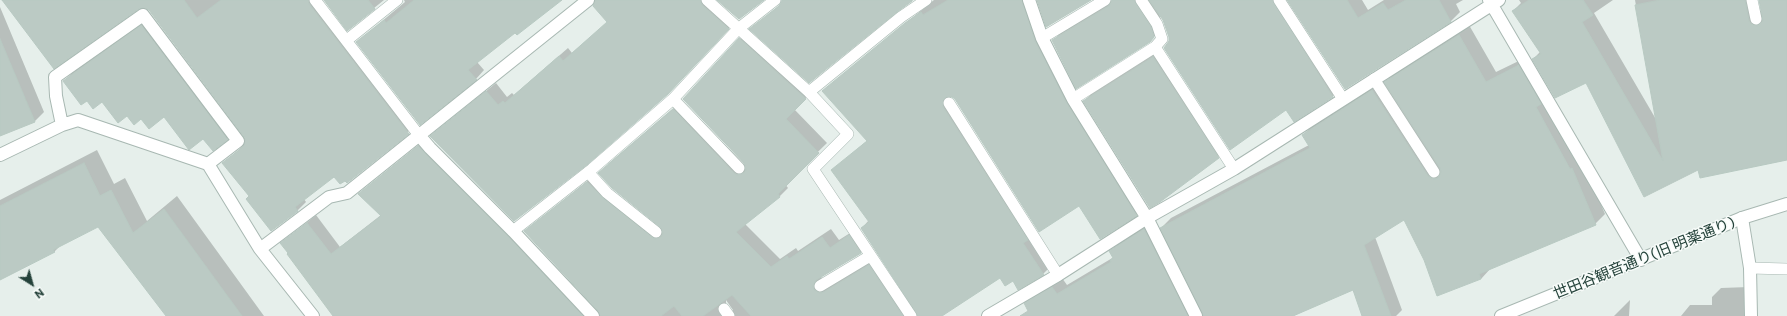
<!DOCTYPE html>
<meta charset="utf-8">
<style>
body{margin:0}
#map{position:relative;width:1787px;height:316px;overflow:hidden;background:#e6efeb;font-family:Commissioner,sans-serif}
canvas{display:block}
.north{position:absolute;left:12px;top:264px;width:40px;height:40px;-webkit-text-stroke:3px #f7fbf9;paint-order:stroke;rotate:143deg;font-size:11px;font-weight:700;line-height:16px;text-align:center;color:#24423a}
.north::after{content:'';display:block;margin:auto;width:14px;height:18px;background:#24423a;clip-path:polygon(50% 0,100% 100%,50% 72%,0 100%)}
</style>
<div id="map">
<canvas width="1787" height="316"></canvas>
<div class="north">N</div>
</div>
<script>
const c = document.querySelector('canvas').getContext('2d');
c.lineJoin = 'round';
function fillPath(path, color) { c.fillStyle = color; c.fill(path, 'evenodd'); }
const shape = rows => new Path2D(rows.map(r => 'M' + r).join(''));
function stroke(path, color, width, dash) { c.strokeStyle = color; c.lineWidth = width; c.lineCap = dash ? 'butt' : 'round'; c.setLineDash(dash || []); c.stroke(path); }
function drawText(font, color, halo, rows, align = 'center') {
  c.font = font + ' Commissioner,"Noto Sans JP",sans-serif'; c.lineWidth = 3; c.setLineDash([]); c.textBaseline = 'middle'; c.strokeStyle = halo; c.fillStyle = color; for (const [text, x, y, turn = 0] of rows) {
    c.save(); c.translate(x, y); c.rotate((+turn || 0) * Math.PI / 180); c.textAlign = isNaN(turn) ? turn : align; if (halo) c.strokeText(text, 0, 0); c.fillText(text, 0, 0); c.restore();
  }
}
fillPath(shape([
 [3,0,321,0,417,124,347,182,334,175,304,199,306,202,298,210,271,230,250,196,224,163,245,144,245,136,149,9,143,6],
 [325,0,384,0,348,29],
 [404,0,561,0,515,31,477,62,484,70,476,79,357,42,405,2],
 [596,0,715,0,736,20,677,84,431,136,496,83,507,97,512,93,514,95,568,48,572,53,608,22],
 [783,0,913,0,896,11,751,29,782,3],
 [934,0,1027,0,1075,94,1145,206,1136,215,1079,205,951,95,951,98,1036,231,1052,265,1043,274,1014,279,1000,277,940,316,335,316,282,243,316,215,340,247,381,215,359,194,427,138,596,313,600,314,599,310,525,231,596,174,611,190,663,230,608,164,682,101,746,166,740,39,748,30,814,90,794,109,827,143,785,184,788,188,780,196,745,224,780,259,796,248,798,251,831,229,839,240,858,228,869,244,860,253,821,276,823,281,877,257,914,311,918,315,862,228,869,220,832,170,868,140,823,91],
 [726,300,733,310,732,311,726,304],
 [1112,0,1286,0,1342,87,1333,96,1294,121,1286,108,1170,40,1165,21,1159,13,1163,27,1150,41,1053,41,1062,31],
 [1289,0,1362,0,1368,10,1384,0,1463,0,1456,4,1460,12,1451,21,1345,88],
 [1519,0,1613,0,1594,13,1657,121,1635,0,1757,0,1760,10,1762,13,1760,0,1787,0,1787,160,1701,177,1698,168,1645,196,1586,81,1533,59,1540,52,1513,11,1521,3],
 [0,7,44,112,35,121,0,135],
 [150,18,235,130,227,139,204,138,165,115,142,118,127,115,103,100,87,99,64,81,73,72],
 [1469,25,1496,72,1529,56,1551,94,1547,98,1582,159,1605,214,1595,224,1491,268,1481,279,1425,260,1404,219,1375,237,1402,310,1396,316,1363,316,1353,289,1292,316,1032,316,1026,304,1036,294,1062,278,1067,285,1114,257,1110,252,1120,242,1154,220,1199,309,1204,313,1161,228,1171,218,1309,145,1303,135,1313,125,1383,80,1385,83,1396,72],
 [1160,50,1225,150,1218,157,1084,101,1091,94],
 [97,150,114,184,125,178,147,221,177,196,264,316,168,316,98,226,61,245,54,252,0,277,0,200],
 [1749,287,1749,316,1681,316,1690,305,1712,305,1712,297,1721,288],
 [1630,300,1629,316,1614,316]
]), '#0003');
const building = shape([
 [2,0,184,0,197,18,221,0,308,0,309,4,409,134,347,183,345,181,340,184,334,177,295,207,298,211,271,231,246,199,249,196,222,163,243,147,245,140,244,137,149,10,143,8,139,9,54,69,2,0],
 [324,0,368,0,375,9,347,31,324,0],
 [414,0,562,0,517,35,515,33,468,70,477,80,420,125,356,42,384,20,386,23,414,0],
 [595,0,700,0,702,5,729,29,668,94,588,164,514,221,430,136,486,91,498,105,503,101,505,103,559,56,563,61,607,22,593,6,595,0],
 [717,0,764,0,739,19,717,0],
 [782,0,912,0,912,1,897,12,809,83,749,29,779,6,782,0],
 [948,0,1022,0,1035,41,1066,102,1137,216,1100,239,1079,206,1039,232,955,99,952,97,946,97,943,100,943,107,1028,240,1023,243,1044,275,1018,290,1013,281,1005,286,1000,278,942,316,918,316,861,228,869,222,831,170,867,141,822,91,905,23,921,12,923,15,948,0],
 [1037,0,1091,0,1046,27,1037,0],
 [1112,0,1134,0,1151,27,1154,37,1150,42,1076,89,1052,40,1109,6,1112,0],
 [1149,0,1272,0,1333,97,1294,122,1286,110,1230,150,1164,48,1169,41,1169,37,1163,20,1149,0],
 [1287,0,1347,0,1358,18,1383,3,1388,10,1406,0,1439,0,1451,22,1345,89,1287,0],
 [1529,0,1583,0,1593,15,1582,22,1663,161,1635,5,1660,0,1745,0,1749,21,1751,24,1757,26,1763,21,1759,0,1787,0,1787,160,1700,178,1698,170,1644,197,1586,83,1555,98,1532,59,1541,54,1512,11,1529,0],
 [141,25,228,140,213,151,203,139,189,150,164,117,149,129,141,119,134,125,127,116,118,123,102,102,93,109,87,101,81,105,63,81,141,25],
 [1459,35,1486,82,1519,65,1541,104,1536,107,1570,169,1572,168,1596,225,1479,274,1481,279,1437,296,1424,260,1404,220,1364,245,1391,316,1362,316,1353,290,1293,316,1203,316,1160,228,1310,148,1302,135,1372,90,1428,176,1434,179,1438,178,1441,172,1440,168,1384,82,1459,35],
 [739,38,806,99,786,119,819,153,778,194,780,197,736,232,771,267,787,256,789,259,822,237,830,248,849,235,861,253,816,280,813,286,814,290,820,293,824,292,869,265,903,316,751,316,732,295,703,316,682,316,674,306,661,316,600,316,598,311,524,231,587,182,603,198,652,237,655,239,661,237,663,233,660,227,612,188,598,173,673,109,734,173,737,175,744,173,746,170,744,163,683,99,739,38],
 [0,39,35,122,0,136,0,39],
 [1153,57,1219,158,1160,202,1150,208,1083,101,1153,57],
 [418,146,508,236,583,316,333,316,287,254,288,253,280,243,307,223,331,254,381,216,358,194,418,146],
 [84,163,100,196,111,190,133,233,164,209,242,316,166,316,98,227,53,250,55,252,0,280,0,206,84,163],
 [1144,229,1188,316,1020,316,1028,311,1024,303,1052,287,1057,294,1111,262,1110,260,1113,258,1109,251,1144,229]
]);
fillPath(building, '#bbcac4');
stroke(building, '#b8c9c2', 1);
const service = shape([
 [315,0,418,134],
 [707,0,809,92,848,134,813,169,911,316],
 [1279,0,1343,99],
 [1752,0,1756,19],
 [1042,38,1105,0],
 [347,40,397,0],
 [1155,47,1234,169],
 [1374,79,1434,172],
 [809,92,901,17,926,0],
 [673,99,739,168],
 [1073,99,1155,47,1162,39,1157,24,1141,0],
 [949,103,1058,275],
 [588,172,607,193,656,232],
 [513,231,592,169,673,99,738,29,775,0],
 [1750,268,1787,269],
 [820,286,870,256],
 [724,309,729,316]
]);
const minor = shape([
 [1029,0,1042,38,1073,99,1147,218,1196,316],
 [1489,0,1641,260],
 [62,125,56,96,55,77,143,15,238,141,208,164],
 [418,134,430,148,513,231,593,316],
 [0,155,62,125,78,120,208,164,260,249,313,316],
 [1742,218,1750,268,1751,316],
 [260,249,329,197,347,193,588,0],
 [988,316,1058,275,1147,218,1234,169,1499,0]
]);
const tertiary = shape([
 [1501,316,1742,218,1787,204]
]);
stroke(service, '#a8b8b2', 12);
stroke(minor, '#a8b8b2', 14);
stroke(tertiary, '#a8b8b2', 14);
stroke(service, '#fff', 11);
stroke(minor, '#fff', 12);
stroke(tertiary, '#fff', 12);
drawText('15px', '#24423a', '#f7fbf9', [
 ["世田谷観音通り(旧 明薬通り)",1644,258,-22]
]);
</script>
